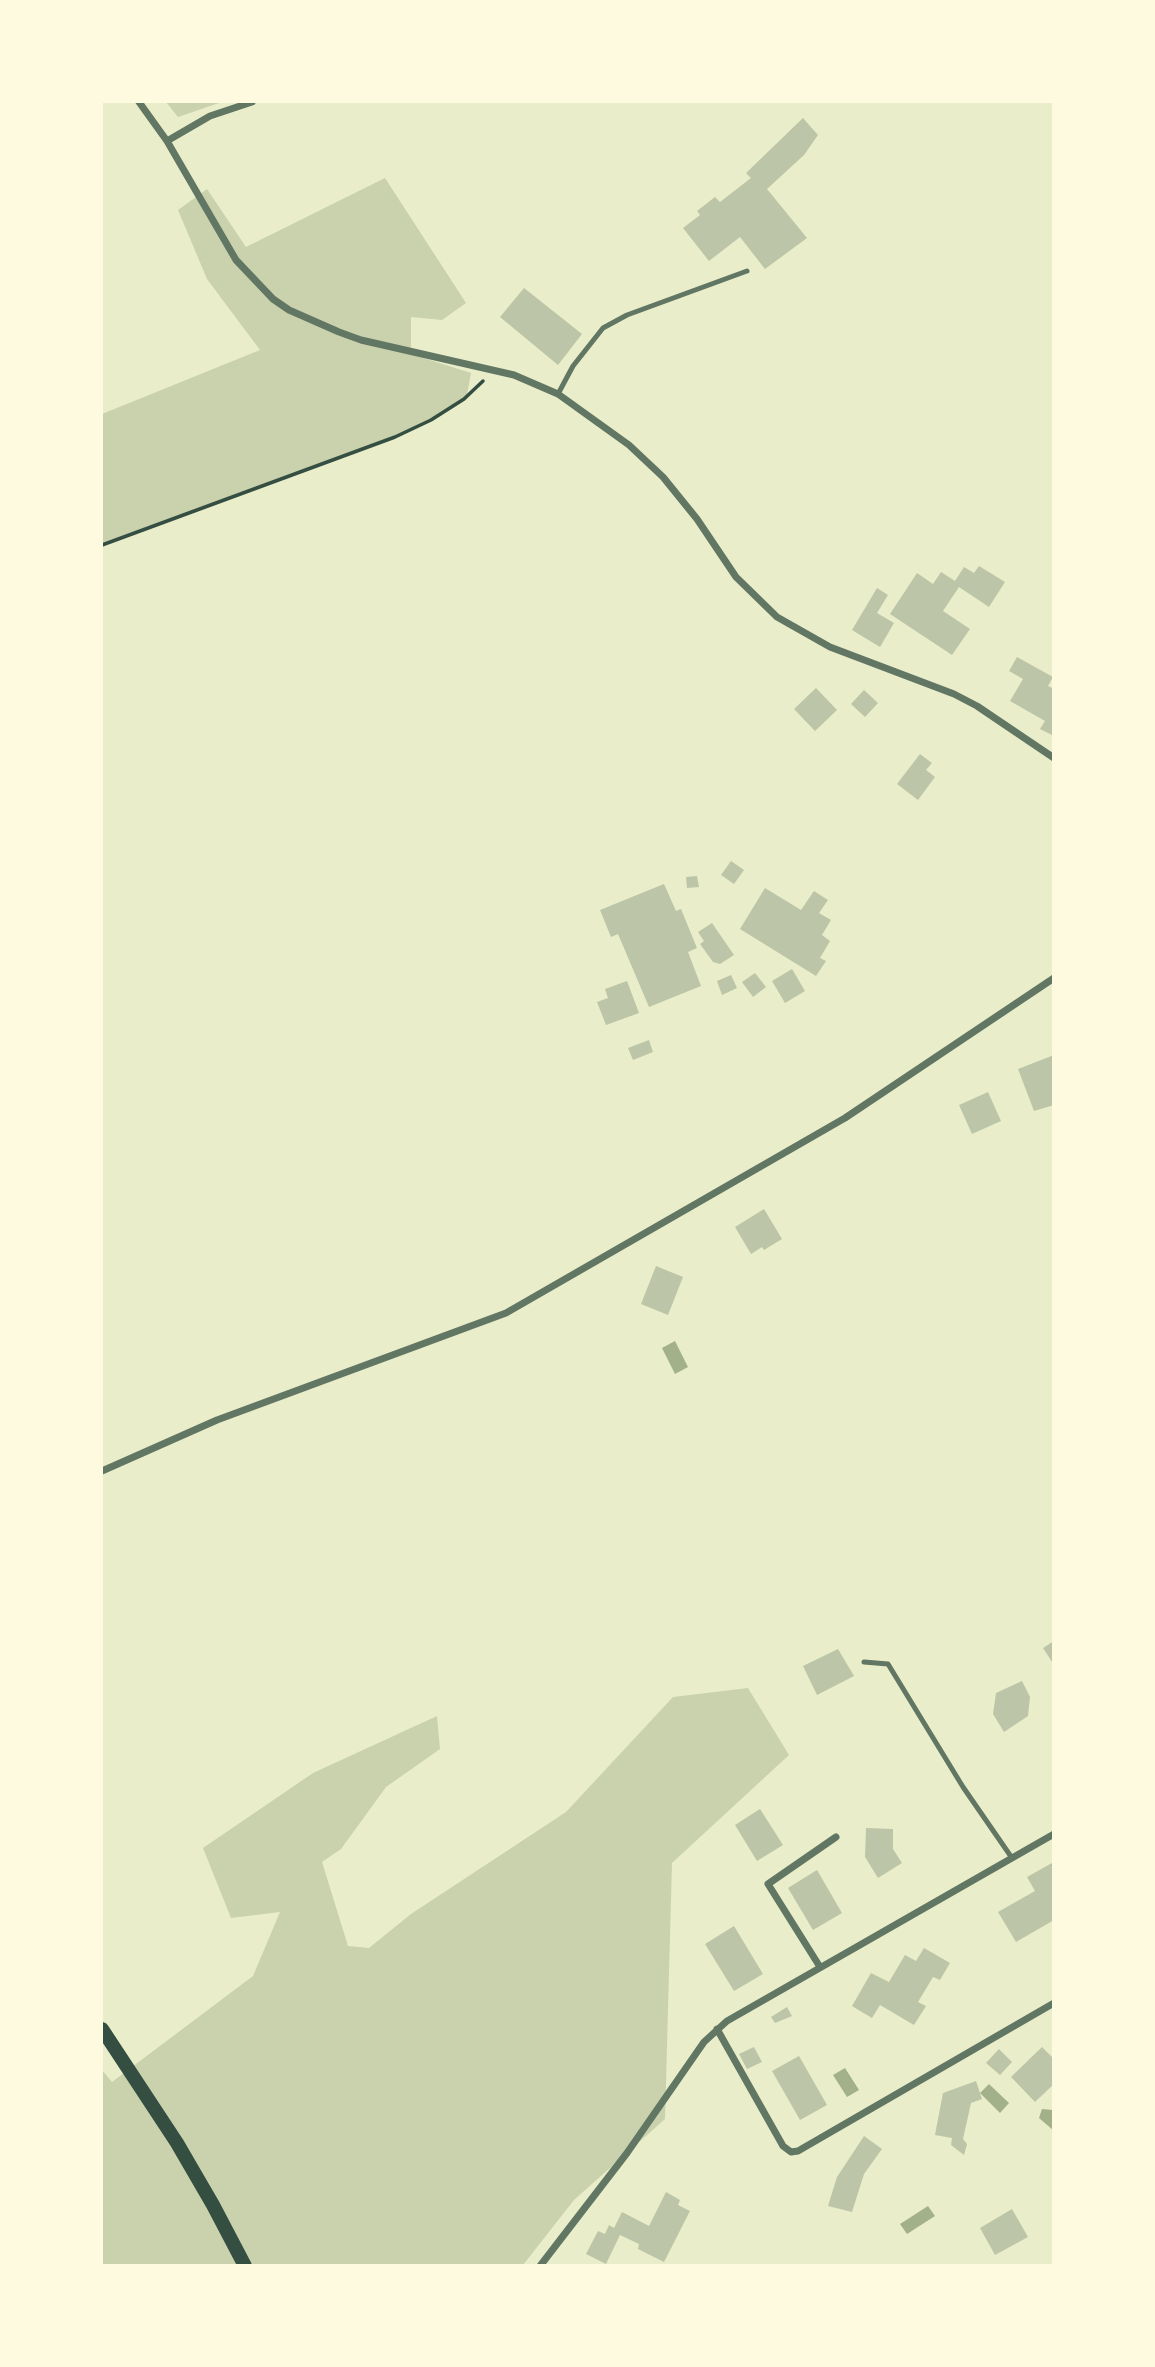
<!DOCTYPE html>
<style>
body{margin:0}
#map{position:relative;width:1155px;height:2367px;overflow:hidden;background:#e9edc9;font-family:Lato,sans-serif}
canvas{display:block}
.frame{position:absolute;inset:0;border:103px solid #fefae0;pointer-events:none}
</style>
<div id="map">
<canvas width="1155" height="2367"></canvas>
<div class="frame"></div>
</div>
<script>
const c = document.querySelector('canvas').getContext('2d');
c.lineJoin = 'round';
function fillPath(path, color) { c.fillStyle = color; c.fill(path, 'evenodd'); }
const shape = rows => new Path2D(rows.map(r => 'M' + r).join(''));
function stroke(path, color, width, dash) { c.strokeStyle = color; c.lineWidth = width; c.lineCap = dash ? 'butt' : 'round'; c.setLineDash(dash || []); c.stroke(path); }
fillPath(shape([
 [166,102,222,102,178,117],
 [385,178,466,303,442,320,411,317,411,354,471,373,466,400,402,433,102,543,102,414,260,350,207,279,178,210,207,189,246,247],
 [748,1688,789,1755,672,1863,665,2119,574,2200,523,2265,102,2265,102,2070,112,2082,253,1976,280,1912,231,1918,203,1848,313,1773,437,1716,440,1749,386,1787,341,1849,322,1862,348,1946,369,1948,411,1914,566,1812,673,1697]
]), '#cad2ad');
fillPath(shape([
 [675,1341,688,1367,675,1374,662,1348],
 [845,2068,859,2090,847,2097,833,2075],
 [989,2084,1009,2103,1000,2113,980,2093],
 [1042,2109,1053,2110,1053,2130,1039,2118],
 [928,2206,935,2216,907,2234,900,2224]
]), '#a3b18a');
fillPath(shape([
 [803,118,818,135,804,155,767,189,807,238,765,269,740,237,709,261,683,228,700,215,697,211,715,197,720,202,751,178,746,173],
 [524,288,582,334,558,365,500,317],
 [979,566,1005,582,989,607,959,587,943,611,970,629,952,655,890,614,917,573,933,584,941,572,955,581,964,567,974,573],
 [877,588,888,595,877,613,894,623,880,647,852,630],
 [1017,657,1053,677,1048,686,1054,689,1054,736,1040,729,1045,721,1010,701,1023,679,1009,671],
 [816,688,837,710,815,731,794,709],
 [864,690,878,703,865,717,851,704],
 [920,754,932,763,926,770,935,777,918,800,897,784],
 [731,861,744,870,734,884,721,875],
 [697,876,699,887,687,888,686,877],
 [664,884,676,911,681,909,697,948,688,952,701,986,649,1007,618,934,611,937,600,910],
 [765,888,801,910,814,891,828,900,819,913,831,920,822,935,830,941,820,958,826,961,816,976,740,929],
 [712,923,734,955,720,964,713,962,700,944,704,941,698,932],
 [792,969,805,991,785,1003,772,981],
 [755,973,766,987,753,997,742,982],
 [731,975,737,988,722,995,717,981],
 [627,981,639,1013,606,1025,597,1002,608,998,605,989],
 [649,1040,653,1052,633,1060,628,1048],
 [1054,1055,1054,1105,1034,1111,1018,1069],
 [988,1092,1001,1121,972,1134,959,1105],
 [764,1209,782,1239,764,1250,762,1247,751,1254,735,1227],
 [656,1266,683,1277,668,1315,641,1304],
 [1054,1641,1054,1665,1043,1648],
 [838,1649,854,1676,817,1695,803,1666],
 [1022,1681,1030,1697,1028,1716,1004,1732,993,1714,996,1693],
 [760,1809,783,1845,757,1861,735,1825],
 [866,1828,893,1829,893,1849,902,1863,878,1878,865,1857],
 [1052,1863,1054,1920,1016,1942,998,1912,1035,1891,1027,1877],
 [817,1870,842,1913,813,1930,788,1888],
 [734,1926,763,1974,734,1991,705,1944],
 [924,1948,950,1963,940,1980,933,1977,918,2002,926,2006,914,2025,880,2005,872,2018,852,2006,871,1973,889,1982,905,1955,916,1961],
 [787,2007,792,2016,775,2023,771,2017],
 [754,2047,762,2062,747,2069,739,2054],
 [1042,2047,1054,2059,1054,2084,1035,2102,1011,2077],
 [999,2049,1012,2062,1000,2075,986,2063],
 [799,2056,827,2105,800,2120,772,2071],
 [976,2081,982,2099,971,2103,963,2139,967,2144,964,2155,951,2145,952,2138,935,2135,943,2093],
 [864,2136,882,2149,864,2174,852,2212,828,2206,837,2177],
 [666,2192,680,2200,678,2205,690,2211,664,2262,638,2249,639,2244,620,2235,606,2264,586,2254,598,2231,605,2234,609,2225,614,2228,622,2212,649,2226],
 [1012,2209,1028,2237,995,2255,980,2228]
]), '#bcc5a7');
stroke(shape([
 [102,545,395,437,431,420,464,399,483,381]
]), '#344e41', 3.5);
stroke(shape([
 [558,394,573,366,603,328,627,315,747,271],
 [864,1662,888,1664,963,1787,1012,1858]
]), '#617663', 5);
stroke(shape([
 [139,102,167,141,236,260,273,299,289,310,339,332,361,340,514,375,558,394,629,445,663,477,697,519,736,577,777,617,830,647,954,694,977,706,1054,758],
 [167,141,210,116,252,102],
 [102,1471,217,1420,506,1313,845,1118,1054,978],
 [820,1967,768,1884,836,1837],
 [717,2029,783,2146,791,2152,798,2151,1054,2003],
 [540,2266,627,2153,704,2042,727,2021,1054,1834]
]), '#617663', 7);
stroke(shape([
 [102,2029,177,2143,213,2205,245,2266]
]), '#344e41', 14);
</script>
